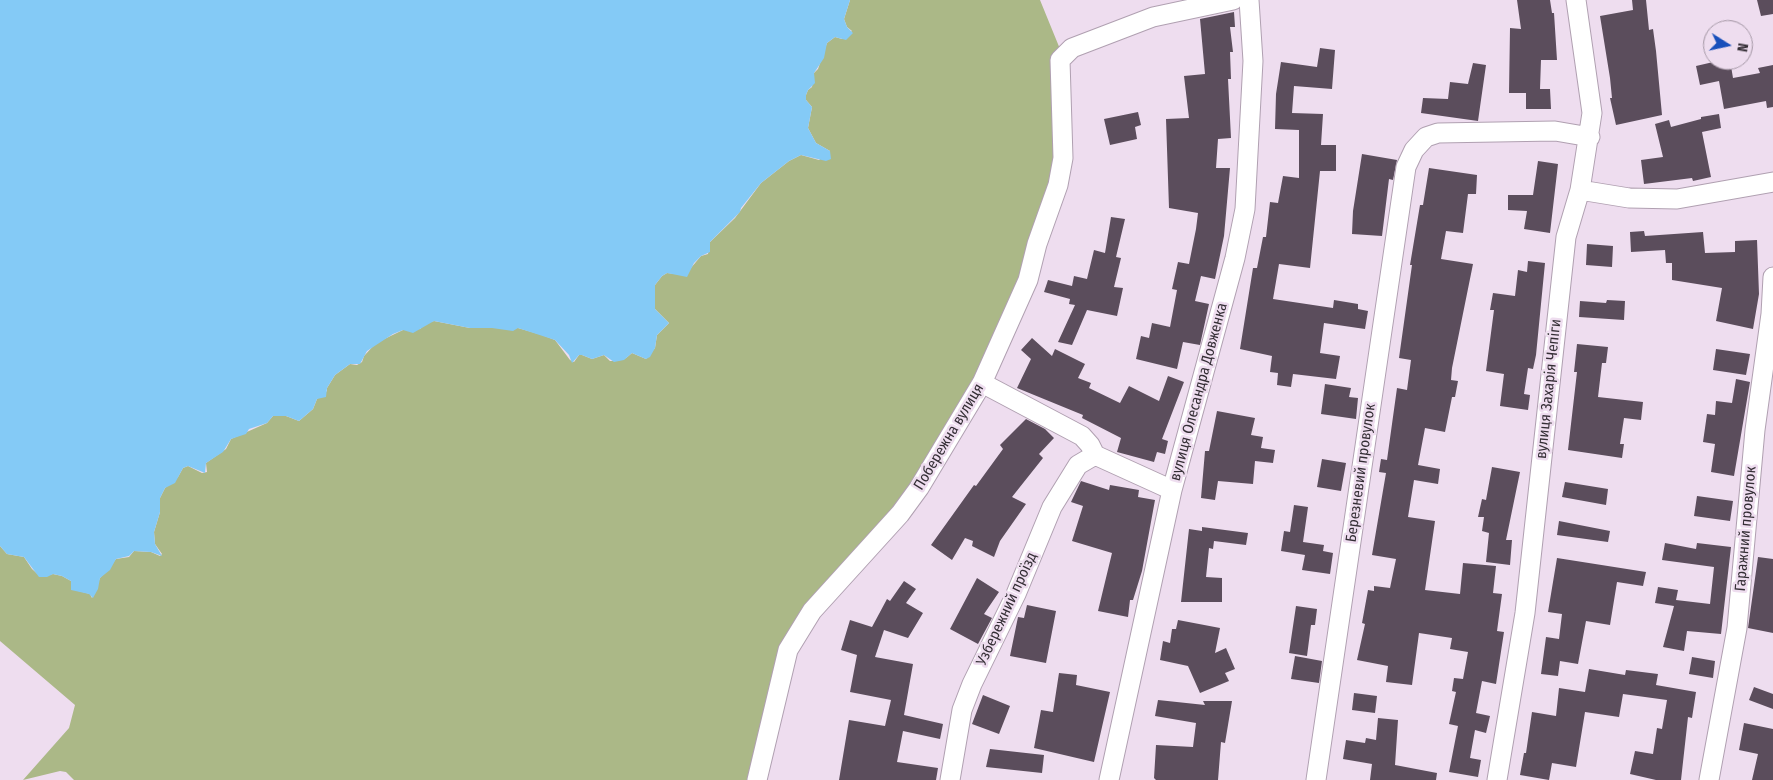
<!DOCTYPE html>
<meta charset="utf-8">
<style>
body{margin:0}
#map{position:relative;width:1773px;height:780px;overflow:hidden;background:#eeddef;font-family:"Fira Sans Condensed",sans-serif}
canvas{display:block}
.north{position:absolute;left:1703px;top:20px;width:50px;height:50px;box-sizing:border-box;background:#eeddef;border:1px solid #a497a5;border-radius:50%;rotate:100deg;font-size:14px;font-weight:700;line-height:20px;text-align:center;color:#342e35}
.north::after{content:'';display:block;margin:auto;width:18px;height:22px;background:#184fbb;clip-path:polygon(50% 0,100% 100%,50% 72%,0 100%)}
</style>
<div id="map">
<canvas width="1773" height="780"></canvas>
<div class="north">N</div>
</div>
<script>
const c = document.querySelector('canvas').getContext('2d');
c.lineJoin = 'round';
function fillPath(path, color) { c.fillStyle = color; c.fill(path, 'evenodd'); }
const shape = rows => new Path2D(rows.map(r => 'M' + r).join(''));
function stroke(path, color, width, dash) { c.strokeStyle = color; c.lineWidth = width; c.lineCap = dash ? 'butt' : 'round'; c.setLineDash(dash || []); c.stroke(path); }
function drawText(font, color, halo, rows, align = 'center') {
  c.font = font + ' "Fira Sans Condensed",sans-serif'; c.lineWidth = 5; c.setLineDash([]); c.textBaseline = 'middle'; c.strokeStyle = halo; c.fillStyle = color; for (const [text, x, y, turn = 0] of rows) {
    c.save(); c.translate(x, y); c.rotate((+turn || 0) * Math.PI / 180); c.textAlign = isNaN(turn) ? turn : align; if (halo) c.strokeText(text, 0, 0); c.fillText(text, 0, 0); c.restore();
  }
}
fillPath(shape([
 [850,0,1040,0,1060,49,1058,159,1011,313,934,459,801,622,753,780,74,780,66,772,60,771,23,780,69,728,75,705,0,641,0,546,7,554,24,557,32,569,41,577,53,574,62,576,71,581,71,589,90,594,92,598,100,578,116,559,129,557,134,551,151,552,160,556,162,554,155,544,154,532,160,512,160,498,165,488,178,477,183,468,188,466,202,473,207,472,206,463,226,449,231,439,267,423,273,416,286,416,299,421,313,409,317,399,327,391,327,388,335,375,350,364,357,365,362,362,364,356,376,343,403,330,420,329,427,323,434,321,470,328,518,328,542,335,555,340,570,360,574,362,579,355,582,355,592,359,604,355,610,361,617,361,626,358,632,353,646,359,655,348,657,335,669,323,655,309,655,285,662,276,667,273,677,274,690,269,701,256,708,254,710,242,735,218,761,183,789,161,801,155,819,160,830,151,816,143,808,128,812,107,806,100,806,95,808,90,812,87,814,73,818,69,827,43,835,37,842,39,852,31,847,27,844,19]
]), '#abb887');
fillPath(shape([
 [0,0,850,0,844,19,847,27,853,33,846,40,835,37,827,43,824,58,814,73,815,83,808,90,806,95,806,100,812,107,808,128,816,143,830,151,831,159,826,161,801,155,789,161,761,183,741,208,740,212,710,242,710,252,701,256,694,263,687,277,667,273,662,276,655,285,655,309,669,323,657,335,655,348,650,357,646,359,632,353,624,360,614,362,604,355,592,359,582,355,579,355,572,363,569,355,555,340,518,328,513,331,492,328,470,328,434,321,413,333,403,330,393,334,367,351,360,364,350,364,335,375,327,388,326,397,317,399,313,409,299,421,286,416,273,416,267,423,249,429,246,434,231,439,223,452,206,463,205,473,188,466,183,468,175,483,165,488,160,498,160,512,154,532,155,544,162,556,151,552,134,551,129,556,116,559,110,570,100,578,98,589,93,598,89,594,71,590,71,581,62,576,53,574,47,577,39,577,24,557,7,554,0,546]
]), '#84caf6');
fillPath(shape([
 [1517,0,1550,0,1552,13,1554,13,1557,60,1541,60,1540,89,1550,89,1551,109,1526,109,1526,93,1509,93,1510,28,1521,29],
 [1632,0,1646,0,1649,30,1653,29,1656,51,1662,115,1616,125,1610,98,1612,98,1610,78,1600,16,1633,10],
 [1757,0,1773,0,1773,14,1761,16],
 [1234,12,1235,27,1230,27,1233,52,1230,52,1231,79,1228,79,1231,138,1218,139,1216,168,1230,168,1224,236,1215,279,1201,276,1195,301,1209,304,1200,345,1183,342,1177,369,1136,359,1141,336,1149,338,1152,323,1170,327,1177,290,1172,289,1178,262,1189,264,1196,229,1198,213,1169,208,1166,119,1189,118,1184,76,1205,74,1200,19],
 [1320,48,1335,50,1332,89,1294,86,1292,113,1323,114,1321,145,1336,145,1336,171,1320,171,1310,268,1279,264,1273,299,1333,308,1334,300,1358,304,1358,309,1368,311,1365,329,1324,323,1320,353,1340,356,1336,379,1293,374,1291,387,1277,385,1278,373,1270,372,1272,356,1240,349,1253,268,1257,268,1263,237,1266,237,1270,202,1278,203,1283,176,1299,178,1299,130,1275,129,1276,94,1281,62,1317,67],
 [1722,60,1730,60,1733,78,1760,73,1758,68,1773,65,1773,107,1767,108,1766,101,1724,109,1719,81,1700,85,1696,66],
 [1473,63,1486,65,1478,121,1421,113,1423,98,1448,99,1450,82,1468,84],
 [1138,112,1141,125,1135,127,1137,139,1110,145,1104,119],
 [1719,114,1721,128,1702,132,1711,177,1693,181,1692,178,1644,184,1641,160,1663,157,1655,124,1669,120,1671,127,1701,119,1701,117],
 [1362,154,1397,160,1393,180,1389,179,1382,236,1352,234,1353,211],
 [1538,161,1558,164,1550,233,1524,229,1527,211,1508,210,1508,195,1533,195],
 [1429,168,1477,175,1476,194,1468,194,1463,233,1446,231,1441,259,1473,264,1452,368,1451,380,1458,381,1455,397,1452,397,1445,432,1425,428,1418,465,1440,469,1438,484,1414,480,1408,517,1435,521,1425,590,1460,594,1463,563,1496,566,1493,593,1502,594,1497,631,1504,632,1496,684,1482,681,1476,713,1490,716,1486,733,1475,730,1470,758,1481,760,1478,777,1449,772,1458,726,1449,724,1456,692,1452,691,1454,678,1463,679,1468,652,1450,649,1452,638,1419,633,1412,685,1386,682,1388,666,1357,660,1365,624,1362,623,1368,590,1374,591,1374,586,1390,588,1396,559,1372,555,1386,473,1379,472,1381,459,1387,460,1397,388,1407,390,1411,360,1399,358,1412,265,1410,265,1420,205,1423,205],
 [1111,217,1125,219,1116,257,1121,258,1114,287,1123,288,1117,316,1087,310,1072,345,1058,342,1075,305,1069,304,1070,299,1044,292,1048,280,1072,286,1074,276,1087,279,1094,250,1105,253],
 [1644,231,1645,236,1703,232,1705,253,1735,252,1735,241,1757,240,1759,294,1753,329,1716,321,1722,288,1672,280,1672,263,1666,263,1665,250,1631,252,1630,232],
 [1587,244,1613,246,1612,267,1586,265],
 [1528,261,1545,263,1536,355,1533,369,1528,368,1524,394,1530,395,1528,410,1500,406,1504,374,1486,371,1494,310,1490,310,1493,293,1515,296,1518,270,1527,272],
 [1607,300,1625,301,1624,320,1579,317,1580,301,1606,303],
 [1032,338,1052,356,1055,349,1085,364,1078,378,1091,383,1089,388,1120,403,1129,386,1159,401,1168,376,1184,382,1162,439,1168,441,1165,454,1157,452,1154,462,1117,452,1121,438,1082,418,1083,415,1017,388,1031,359,1021,350],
 [1577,344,1608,347,1606,363,1602,363,1598,397,1643,402,1641,420,1624,418,1620,444,1624,444,1622,458,1568,450,1577,372,1574,372],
 [1716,349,1750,354,1746,375,1713,370],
 [1736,379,1750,382,1734,476,1711,472,1715,444,1703,442,1707,414,1715,415,1716,401,1732,403],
 [1325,384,1351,388,1349,397,1358,398,1356,419,1321,414],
 [1217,411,1255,418,1251,435,1263,437,1261,448,1275,450,1273,463,1255,461,1253,484,1218,481,1215,500,1201,498,1205,451,1209,451],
 [1026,419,1045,429,1054,438,1039,454,1043,458,1012,497,1026,504,1000,541,994,557,972,546,973,541,965,538,952,560,931,545,974,485,976,486,1003,449,1000,445],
 [1322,459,1346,463,1341,491,1317,487],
 [1492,467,1520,472,1506,540,1512,540,1510,565,1486,562,1489,533,1482,531,1484,517,1478,517,1482,499,1486,500],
 [1081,481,1109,490,1110,485,1139,490,1138,497,1155,500,1142,571,1133,600,1130,600,1128,617,1098,611,1112,553,1072,541,1083,506,1071,502],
 [1565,482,1608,489,1606,505,1562,497],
 [1697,496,1733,501,1730,521,1694,516],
 [1294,505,1308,507,1303,542,1324,545,1323,551,1333,553,1330,574,1302,570,1305,555,1281,551,1284,531,1290,532],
 [1559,521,1610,531,1608,542,1557,535],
 [1202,527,1248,533,1246,545,1214,541,1213,549,1209,548,1206,577,1222,578,1222,602,1181,602,1189,529,1202,531],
 [1665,543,1696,549,1697,543,1731,547,1721,634,1687,631,1684,651,1663,647,1674,606,1655,603,1658,587,1678,590,1676,600,1710,604,1714,567,1662,560],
 [1758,557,1773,559,1773,633,1748,628],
 [1557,558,1646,572,1643,586,1617,582,1610,625,1586,621,1578,664,1560,661,1558,676,1541,674,1546,637,1559,639,1562,614,1548,612],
 [977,578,999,592,984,614,992,618,978,644,950,629],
 [904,581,916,589,906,603,923,613,908,638,884,630,875,657,913,664,904,715,943,724,940,739,903,731,897,762,938,768,936,780,839,780,849,720,885,726,891,700,850,692,857,655,841,650,850,620,872,627,887,599,890,601],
 [1027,605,1056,611,1046,663,1010,656,1018,617,1024,618],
 [1296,606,1317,609,1315,625,1311,625,1307,656,1289,653],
 [1178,620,1220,628,1215,653,1226,648,1235,669,1225,673,1229,681,1200,693,1188,666,1160,660,1163,641,1170,643,1172,629,1176,629],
 [1295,656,1322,661,1319,683,1291,679],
 [1692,657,1715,661,1713,678,1689,674],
 [1589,669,1625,675,1626,670,1658,674,1656,685,1696,692,1692,718,1688,717,1681,780,1656,780,1630,774,1635,751,1653,754,1657,728,1662,729,1667,700,1623,694,1619,717,1585,712,1576,767,1552,763,1549,780,1520,775,1524,753,1526,753,1532,712,1556,716,1559,688,1585,692],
 [1059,673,1077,675,1076,685,1110,692,1094,762,1034,748,1041,710,1053,712],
 [1754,687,1773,694,1773,709,1749,700],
 [1354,693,1377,696,1375,713,1352,710],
 [983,695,1010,706,999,734,972,724],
 [1158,700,1205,705,1203,701,1232,701,1225,743,1221,742,1218,780,1156,780,1154,778,1156,745,1193,747,1196,723,1155,716],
 [1378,718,1398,720,1395,765,1437,773,1436,780,1370,780,1372,764,1343,759,1346,740,1365,743,1366,738,1376,740],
 [1744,723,1773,729,1773,780,1752,780,1758,754,1739,750],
 [990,749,1044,755,1042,773,986,767]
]), '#5b4d5c');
const minor = shape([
 [1580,190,1629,198,1677,199,1773,182],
 [982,383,1082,436,1090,445,1095,455,1172,490],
 [757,780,788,650,812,611,900,514,919,488,982,383,1028,280,1037,244,1058,185,1063,158,1060,60,1072,48,1153,17,1233,0],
 [950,780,962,710,972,684,1016,594,1052,507,1078,465,1095,455],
 [1109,780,1172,490,1235,258,1245,209,1253,61,1249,0],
 [1316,780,1406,167,1414,150,1426,137,1438,133,1555,131,1590,137],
 [1497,780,1525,613,1566,237,1580,190,1592,113,1576,0],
 [1709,780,1737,628,1755,430,1771,314,1773,277]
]);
stroke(minor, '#b0a0b1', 21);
stroke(minor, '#fff', 19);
drawText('15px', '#342e35', '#eeddef', [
 ["вулиця Захарія Чепіги",1549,389,-84],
 ["вулиця Олесандра Довженка",1199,392,-75],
 ["Побережна вулиця",949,437,-59],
 ["Березневий провулок",1361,473,-82],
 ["Гаражний провулок",1746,529,-85],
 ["Узбережний проїзд",1007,609,-65]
]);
</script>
